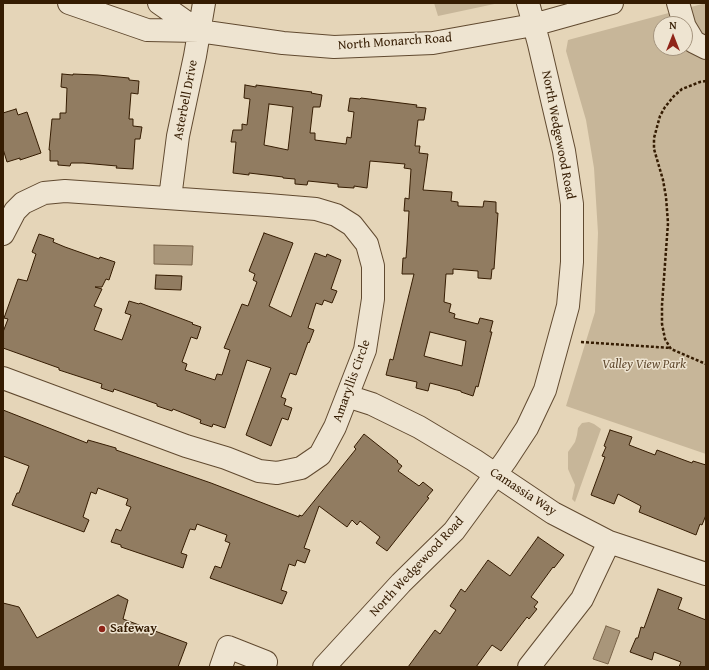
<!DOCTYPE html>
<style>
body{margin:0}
#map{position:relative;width:709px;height:670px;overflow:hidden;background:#e5d5b8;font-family:"Gentium Book Plus",serif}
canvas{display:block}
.frame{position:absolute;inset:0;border:4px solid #351c02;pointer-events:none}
.north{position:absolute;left:653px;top:16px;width:40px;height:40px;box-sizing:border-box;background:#eee4d1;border:1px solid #a4947e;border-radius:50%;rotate:0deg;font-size:11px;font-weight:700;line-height:16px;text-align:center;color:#351c02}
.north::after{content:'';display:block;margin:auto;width:14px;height:18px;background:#8f2418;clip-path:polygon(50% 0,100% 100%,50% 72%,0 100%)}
</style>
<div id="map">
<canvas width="709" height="670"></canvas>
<div class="frame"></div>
<div class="north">N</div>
</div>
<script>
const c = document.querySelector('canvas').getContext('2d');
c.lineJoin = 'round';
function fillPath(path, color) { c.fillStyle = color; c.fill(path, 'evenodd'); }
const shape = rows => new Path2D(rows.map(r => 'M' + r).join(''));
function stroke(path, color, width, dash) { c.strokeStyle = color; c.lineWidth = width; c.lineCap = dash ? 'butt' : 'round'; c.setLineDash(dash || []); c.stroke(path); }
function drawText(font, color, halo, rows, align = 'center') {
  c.font = font + ' "Gentium Book Plus",serif'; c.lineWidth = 3; c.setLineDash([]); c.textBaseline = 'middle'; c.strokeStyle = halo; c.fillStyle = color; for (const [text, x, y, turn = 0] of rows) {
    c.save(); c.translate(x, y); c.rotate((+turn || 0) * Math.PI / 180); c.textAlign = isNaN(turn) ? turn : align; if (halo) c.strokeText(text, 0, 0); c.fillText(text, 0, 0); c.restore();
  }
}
fillPath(shape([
 [434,3,499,3,438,16],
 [706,3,706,454,566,406,595,312,598,233,594,168,586,120,566,51,568,40],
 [661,24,685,24,685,48,661,48],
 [589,422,594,424,601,429,575,502,572,499,575,485,568,469,568,452,575,442,577,435,578,428,582,423]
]), '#c7b699');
const water = shape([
 [154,245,193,246,192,265,154,264,154,245],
 [606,626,620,631,608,664,593,659,606,626]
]);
fillPath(water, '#a9967a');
stroke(water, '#7b654a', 1);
const building = shape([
 [62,74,73,75,73,74,98,75,129,78,129,80,139,81,138,94,131,93,129,119,133,119,133,126,142,127,140,139,135,139,133,169,116,168,117,166,83,163,71,163,70,166,58,165,58,161,50,161,50,150,49,150,52,119,60,119,60,113,66,113,67,88,61,87,62,74],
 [245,85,256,87,256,85,312,92,311,93,322,95,320,107,313,107,310,133,315,133,315,140,346,144,347,137,351,138,354,112,348,111,350,98,360,99,361,98,417,105,416,107,426,108,424,120,418,120,415,146,420,146,419,153,428,154,423,190,452,192,451,201,458,202,458,206,483,207,484,201,496,202,496,213,498,213,494,269,492,269,491,279,478,278,478,271,453,269,453,274,446,274,444,302,451,304,449,312,455,314,454,318,478,324,480,318,493,321,490,332,492,332,478,387,476,386,473,396,461,392,461,391,430,383,428,391,416,388,417,382,386,375,390,359,393,360,414,274,402,274,403,258,406,258,407,245,409,211,404,211,405,198,409,199,411,169,404,168,405,164,370,161,367,188,354,186,354,188,338,187,338,184,308,181,307,185,295,184,295,179,283,178,283,177,249,173,249,175,233,173,236,142,231,142,233,130,242,130,242,124,247,125,250,99,244,98,245,85],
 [269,104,293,107,288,150,264,145,269,104],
 [430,332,466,341,462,366,424,356,430,332],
 [16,109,18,115,27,112,41,153,20,160,20,158,7,162,3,149,3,113,16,109],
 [264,233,293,243,269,306,291,317,315,253,326,257,327,254,341,260,331,289,337,291,332,303,324,300,322,305,316,303,308,328,314,330,309,343,308,342,296,375,290,373,281,397,286,399,284,405,292,408,288,420,282,418,271,446,246,435,271,368,247,360,225,428,213,424,212,427,200,423,201,420,173,409,172,411,157,406,157,404,114,389,113,392,101,388,102,384,59,370,59,368,3,348,3,332,8,319,4,318,18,279,27,281,36,254,32,252,39,234,54,239,53,242,65,247,99,259,100,257,115,262,109,280,106,279,102,287,95,287,102,289,94,306,102,309,94,330,122,340,131,315,125,313,129,301,139,304,140,303,193,323,192,324,201,327,197,339,191,337,182,362,187,364,185,370,215,380,217,374,222,375,230,350,224,348,242,304,248,306,257,282,253,280,255,274,249,271,264,233],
 [156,275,182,276,181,290,155,289,156,275],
 [3,410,87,443,88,440,116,448,116,450,211,483,299,517,299,515,302,516,356,449,354,447,364,434,398,461,397,462,402,466,398,471,419,486,423,482,433,490,427,497,429,498,387,551,376,543,380,537,360,521,357,525,352,520,347,527,319,506,304,548,310,550,305,563,297,560,295,566,289,564,281,590,287,592,282,604,210,578,215,566,221,568,230,543,225,541,227,535,197,524,195,530,190,529,181,553,187,555,183,568,121,547,121,545,111,542,116,529,121,531,131,507,126,505,128,499,98,488,96,494,91,492,83,517,89,520,84,532,12,505,17,493,19,493,29,466,3,456,3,410],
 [610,430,632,437,629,445,655,455,657,450,692,463,693,461,706,465,706,515,702,525,700,524,696,535,639,512,641,506,618,494,614,504,591,495,605,457,602,456,606,447,604,446,610,430],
 [538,537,564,555,554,568,553,567,531,597,538,602,534,607,537,609,529,619,527,617,501,651,492,645,476,667,408,667,435,630,440,634,456,610,450,606,461,589,465,592,488,560,510,576,538,537],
 [658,589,682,598,678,609,706,620,706,667,679,667,681,662,654,652,652,660,630,652,636,638,638,638,641,627,644,628,658,589],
 [118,595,128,600,123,619,187,643,178,667,3,667,3,603,19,607,37,638,118,595]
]);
fillPath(building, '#917c61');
stroke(building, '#351c02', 1);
const minor = shape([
 [69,3,147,30,199,31,283,43,334,47,433,43,533,25,612,3],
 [159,3,199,31],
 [678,3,684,24],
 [685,27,694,42,706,48],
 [170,198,178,136,195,56,204,3],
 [3,234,15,211,23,203,44,193,65,191,268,205,316,209,336,215,352,225,367,244,373,266,373,299,365,350,335,427,320,455,301,468,277,473,259,471,226,458,186,446,3,378],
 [347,396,372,404,419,427,474,460,553,513,609,542,706,574],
 [221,667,228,647,266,662],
 [324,667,401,583,454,531,506,460,527,428,545,390,568,306,572,262,572,204,564,151,539,44,528,3],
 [529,667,582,599,609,542]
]);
stroke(minor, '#614a30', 24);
stroke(shape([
 [706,81,700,82,682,89,674,96,665,107,660,116,654,138,654,149,663,180,666,197,668,223,662,305,662,324,665,339,671,349,706,364],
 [581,342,671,348]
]), '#351c02', 2.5, [3, 2]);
stroke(minor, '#eee4d1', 22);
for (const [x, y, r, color] of [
 [102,629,4,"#8f2418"]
]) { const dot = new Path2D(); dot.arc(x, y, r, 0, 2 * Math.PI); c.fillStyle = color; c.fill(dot); stroke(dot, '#eee4d1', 1.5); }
drawText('13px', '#351c02', '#eee4d1', [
 ["North Monarch Road",395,42,-4],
 ["Asterbell Drive",186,100,-79],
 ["North Wedgewood Road",558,135,79],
 ["Amaryllis Circle",352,381,-70],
 ["Camassia Way",523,492,33],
 ["North Wedgewood Road",417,567,-47]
]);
drawText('italic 13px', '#614a2f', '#eee4d1', [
 ["Valley View Park",644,365]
]);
drawText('bold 13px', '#351c02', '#eee4d1', [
 ["Safeway",110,629]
], 'left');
</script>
